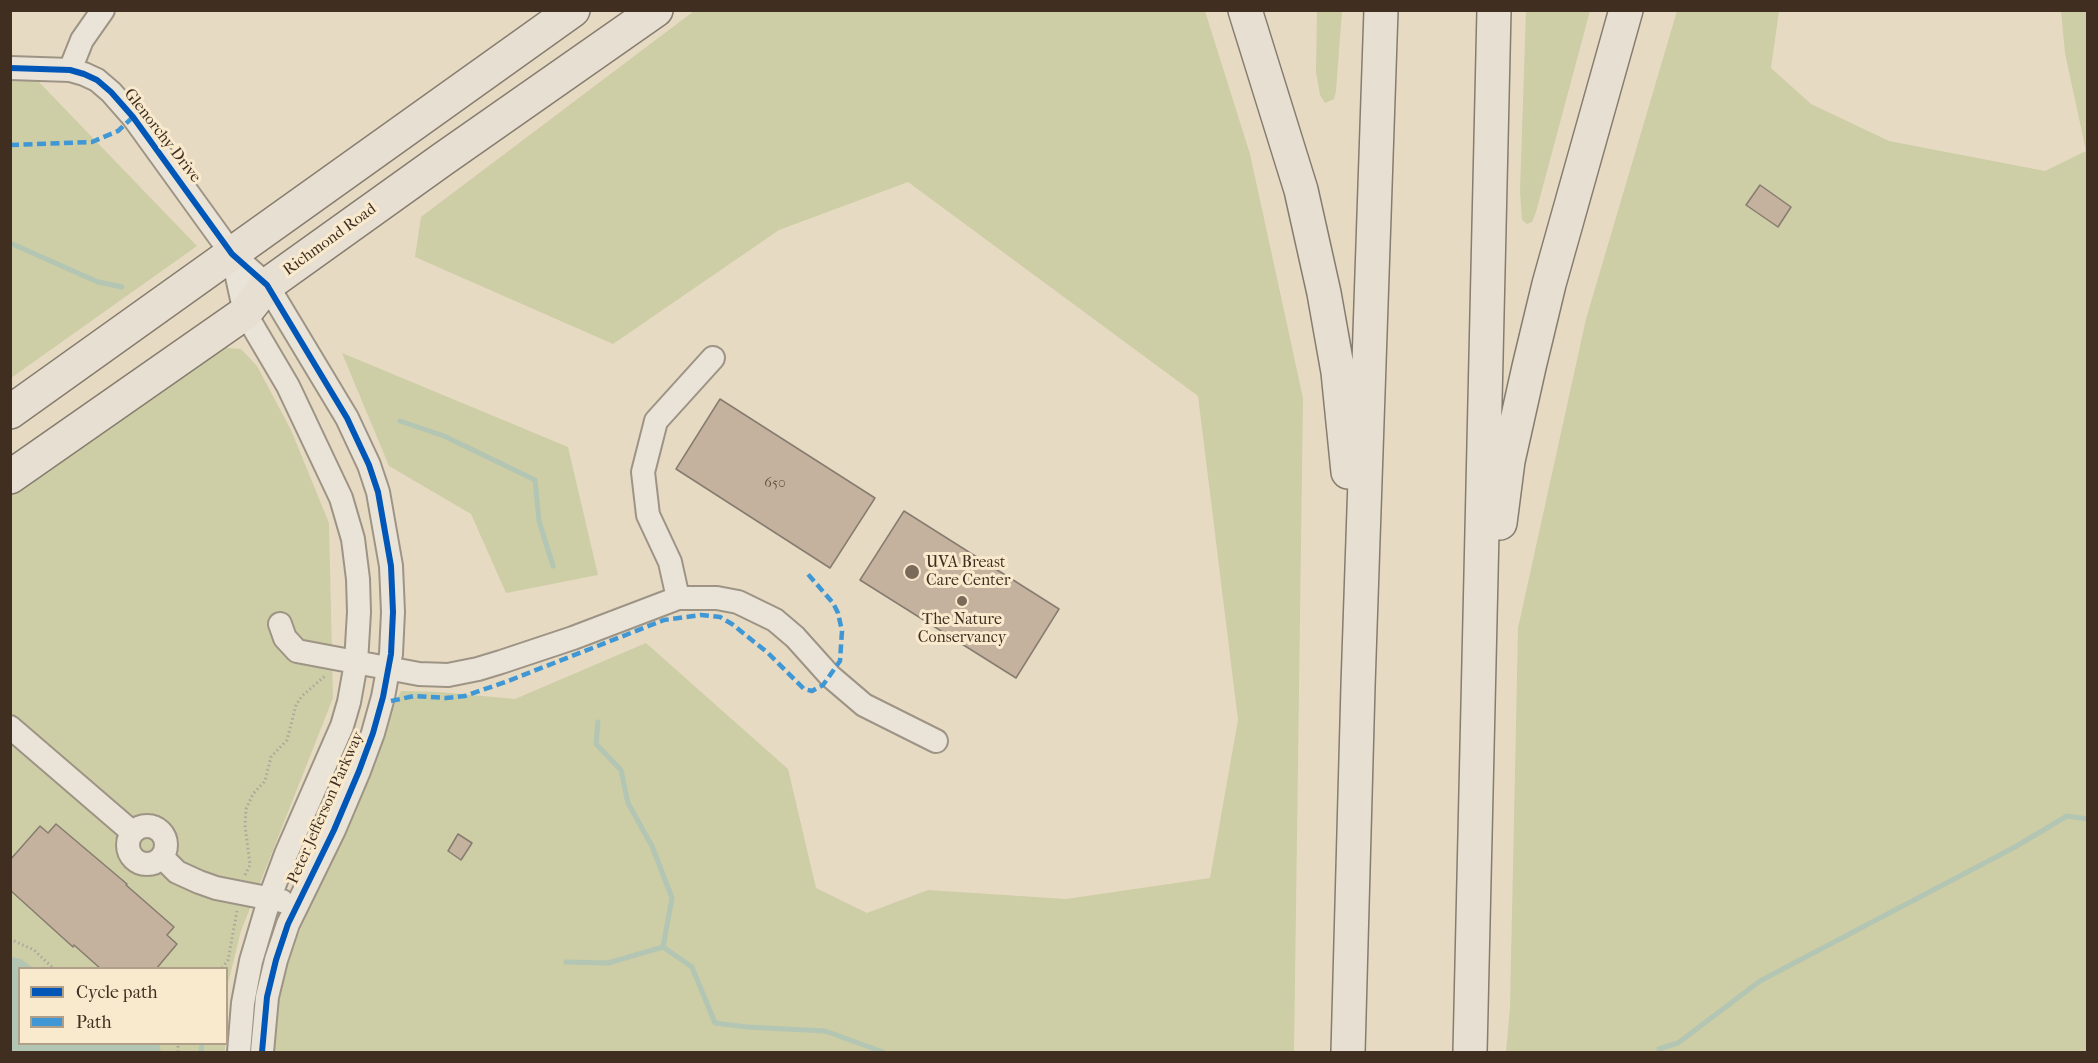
<!DOCTYPE html>
<style>
body{margin:0}
#map{position:relative;width:2098px;height:1063px;overflow:hidden;background:#e7dac2;font-family:"IM FELL French Canon",serif}
canvas{display:block}
.frame{position:absolute;inset:0;border:12px solid #402e21;pointer-events:none}
.legend{position:absolute;left:18px;top:967px;width:210px;height:78px;box-sizing:border-box;background:#f9eace;border:2px solid #af9f89;margin:0;padding:8px 10px;list-style:none;font-size:18px;color:#402e21}
.legend li{display:flex;align-items:center;gap:12px;height:30px}
.legend b{width:30px;border:2px solid #af9f89}
</style>
<div id="map">
<canvas width="2098" height="1063"></canvas>
<div class="frame"></div>
<ul class="legend">
<li><b style="height:8px;background:#0057b8"></b>Cycle path</li>
<li><b style="height:8px;background:#3f97d5"></b>Path</li>
</ul>
</div>
<script>
const c = document.querySelector('canvas').getContext('2d');
c.lineJoin = 'round';
function fillPath(path, color) { c.fillStyle = color; c.fill(path, 'evenodd'); }
const shape = rows => new Path2D(rows.map(r => 'M' + r).join(''));
function stroke(path, color, width, dash) { c.strokeStyle = color; c.lineWidth = width; c.lineCap = dash ? 'butt' : 'round'; c.setLineDash(dash || []); c.stroke(path); }
function drawText(font, color, halo, rows, align = 'center') {
  c.font = font + ' "IM FELL French Canon",serif'; c.lineWidth = 6; c.setLineDash([]); c.textBaseline = 'middle'; c.strokeStyle = halo; c.fillStyle = color; for (const [text, x, y, turn = 0] of rows) {
    c.save(); c.translate(x, y); c.rotate((+turn || 0) * Math.PI / 180); c.textAlign = isNaN(turn) ? turn : align; if (halo) c.strokeText(text, 0, 0); c.fillText(text, 0, 0); c.restore();
  }
}
fillPath(shape([
 [694,11,1205,11,1250,154,1303,398,1294,1052,272,1052,272,1023,284,969,390,714,401,691,439,692,515,699,646,643,788,769,816,888,867,913,928,890,1066,899,1210,878,1238,720,1198,396,908,182,779,230,613,344,415,257,421,217],
 [1317,11,1342,11,1336,91,1334,99,1325,103,1320,95,1316,72],
 [1526,11,1590,11,1536,212,1532,222,1527,224,1522,220,1520,192],
 [1677,11,1779,11,1771,68,1811,104,1889,141,2045,171,2086,151,2065,53,2061,11,2087,11,2087,1052,1506,1052,1510,1008,1518,628,1586,319],
 [10,52,197,246,11,378,10,378],
 [216,347,241,349,257,366,291,430,329,523,333,698,241,931,227,987,226,968,20,968,20,1044,225,1044,225,1052,11,1052,10,489],
 [342,353,568,447,598,575,506,593,471,514,389,466]
]), '#cdcda6');
fillPath(shape([
 [11,957,21,959,33,968,20,968,20,1044,159,1044,161,1052,11,1052]
]), '#b3c5b3');
stroke(shape([
 [10,243,98,282,122,287],
 [400,421,444,436,535,480,539,521,553,566],
 [598,722,596,744,621,770,628,803,652,846,672,898,663,947,692,967,715,1023,747,1027,825,1031,883,1052],
 [566,962,608,963,663,947],
 [1659,1049,1678,1043,1760,981,2015,847,2067,816,2088,819],
 [201,1052,202,1044]
]), '#b3c5b3', 5);
const building = shape([
 [1760,185,1791,207,1778,227,1746,205,1760,185],
 [720,399,875,498,830,568,676,469,720,399],
 [904,511,1059,609,1016,678,860,580,904,511],
 [56,824,127,884,126,885,174,927,167,935,177,944,156,969,101,969,74,945,73,947,10,890,10,860,40,826,48,833,56,824],
 [458,834,472,843,461,860,448,851,458,834]
]);
fillPath(building, '#c4b19e');
stroke(building, '#867c6f', 1.5);
const minor = shape([
 [10,68,70,70,84,74,97,80,111,92,133,117,232,254,267,285,347,418,369,465,378,492,391,566,393,612,391,654,383,697,373,733,359,771,334,830,288,924,276,960,267,997,262,1052],
 [70,70,82,40,103,10],
 [232,254,245,313,288,386,341,498,353,539,358,579,359,612,356,663,349,702,342,726,286,854,270,897,251,961,243,1003,239,1052],
 [678,598,670,562,648,515,643,472,656,421,713,358],
 [280,624,285,638,297,651,419,674,448,675,478,669,501,662,573,638,678,598,717,598,738,602,775,620,795,637,830,676,864,705,936,741],
 [10,727,132,832],
 '128 845a19 19 0 1 1 38 0a19 19 0 1 1-38 0Z',
 [162,857,177,872,199,882,216,888,282,901]
]);
const highway = shape([
 [1245,10,1301,190,1324,293,1338,372,1348,472],
 [10,412,573,10],
 [10,477,245,313,267,285,443,159,656,10],
 [1500,523,1508,461,1529,367,1549,284,1626,10],
 [1348,1052,1358,686,1381,10],
 [1470,1052,1494,10]
]);
stroke(minor, '#9d9485', 26);
stroke(highway, '#867c6f', 36);
stroke(shape([
 [245,875,250,865,245,825,246,809,253,794,265,781,271,757,287,740,296,705,302,696,325,676],
 [10,939,34,950,53,968],
 [222,968,228,960,237,911],
 [178,1052,178,1044]
]), '#ada69c', 3, [1.5, 3]);
stroke(minor, '#eae4d8', 22);
stroke(highway, '#e7dfd1', 33);
stroke(shape([
 [10,145,92,142,118,131,133,117],
 [391,701,414,696,446,698,465,696,508,681,664,620,701,615,720,617,732,624,768,653,804,689,812,691,823,685,840,661,842,631,838,613,833,603,807,573]
]), '#3f97d5', 4.5, [9, 4.5]);
stroke(shape([
 [10,68,70,70,84,74,97,80,111,92,133,117,232,254,267,285,347,418,369,465,378,492,391,566,393,612,391,654,383,697,373,733,359,771,334,830,288,924,276,960,267,997,262,1052]
]), '#0057b8', 6);
for (const [x, y, r, color] of [
 [912,572,8,"#7a6a59"],
 [962,601,6,"#7a6a59"]
]) { const dot = new Path2D(); dot.arc(x, y, r, 0, 2 * Math.PI); c.fillStyle = color; c.fill(dot); stroke(dot, '#f9eace', 2); }
drawText('14px', '#614f40', null, [
 ["650",775,484]
]);
drawText('16px', '#402e21', '#f9eace', [
 ["Glenorchy Drive",162,136,52],
 ["Richmond Road",330,240,-36],
 ["Peter Jefferson Parkway",326,808,-66]
]);
drawText('16px', '#402e21', '#f9eace', [
 ["UVA Breast",926,563],
 ["Care Center",926,581],
 ["The Nature",962,620,"center"],
 ["Conservancy",962,638,"center"]
], 'left');
</script>
